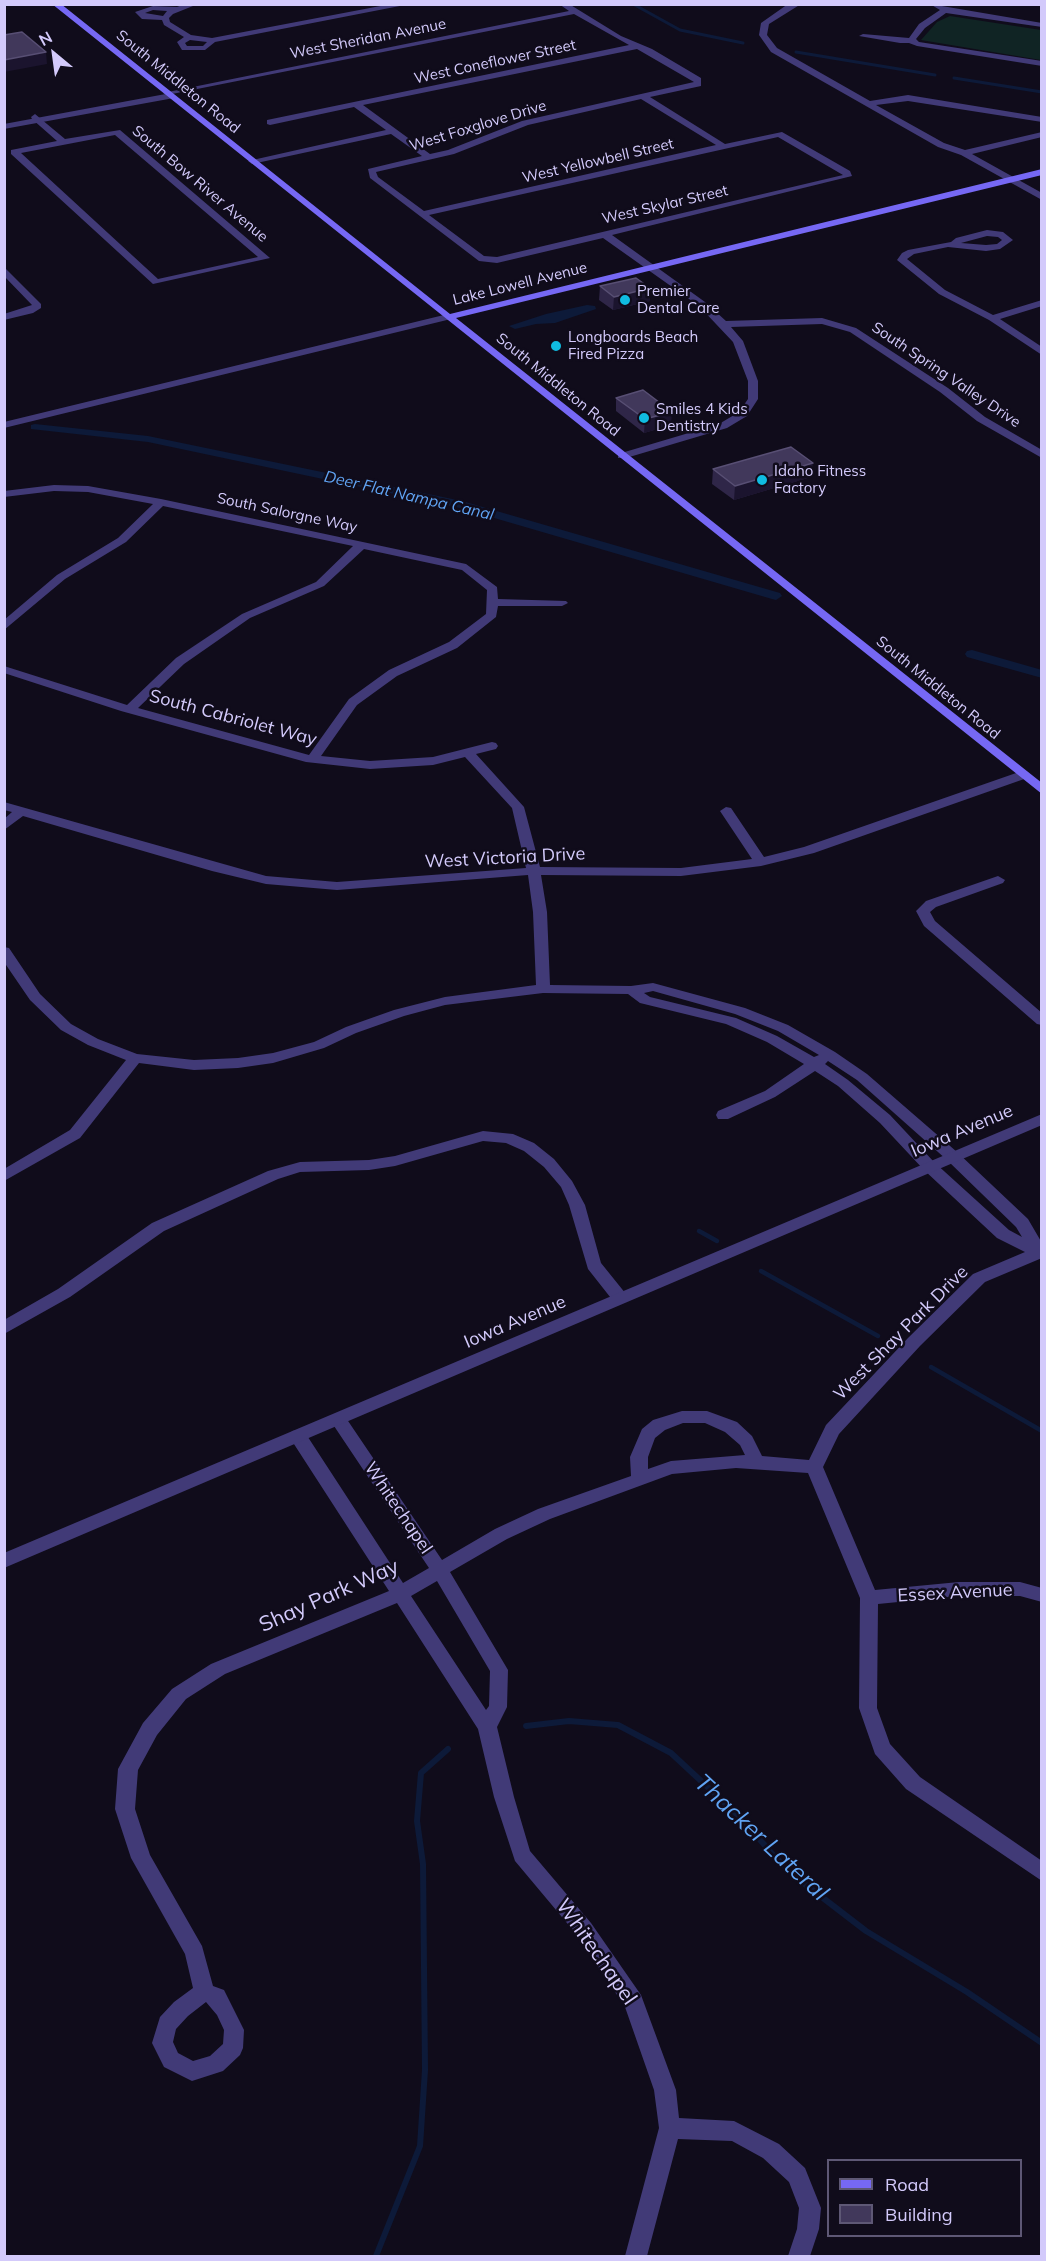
<!DOCTYPE html>
<style>
body{margin:0}
#map{position:relative;width:1046px;height:2261px;overflow:hidden;background:#100c1b;font-family:Mulish,sans-serif}
canvas{display:block}
.frame{position:absolute;inset:0;border:6px solid #d3cafb;pointer-events:none}
.legend{position:absolute;left:827px;top:2159px;width:195px;height:78px;box-sizing:border-box;background:#100c1b;border:2px solid #5e5875;margin:0;padding:8px 10px;list-style:none;font-size:18px;color:#d3cafb}
.legend li{display:flex;align-items:center;gap:12px;height:30px}
.legend b{width:30px;border:2px solid #5e5875}
.north{position:absolute;left:24px;top:24px;width:60px;height:60px;-webkit-text-stroke:4px #100c1b;paint-order:stroke;rotate:331deg;font-size:16px;font-weight:700;line-height:24px;text-align:center;color:#d3cafb}
.north::after{content:'';display:block;margin:auto;width:21px;height:27px;background:#d3cafb;clip-path:polygon(50% 0,100% 100%,50% 72%,0 100%)}
</style>
<div id="map">
<canvas width="1046" height="2261"></canvas>
<div class="frame"></div>
<ul class="legend">
<li><b style="height:8px;background:#7668f4"></b>Road</li>
<li><b style="height:16px;background:#41385b"></b>Building</li>
</ul>
<div class="north">N</div>
</div>
<script>
const c = document.querySelector('canvas').getContext('2d');
c.lineJoin = 'round';
function fillPath(path, color) { c.fillStyle = color; c.fill(path, 'evenodd'); }
const shape = rows => new Path2D(rows.map(r => 'M' + r).join(''));
function stroke(path, color, width, dash) { c.strokeStyle = color; c.lineWidth = width; c.lineCap = dash ? 'butt' : 'round'; c.setLineDash(dash || []); c.stroke(path); }
function drawText(font, color, halo, rows, align = 'center') {
  c.font = font + ' Mulish,sans-serif'; c.lineWidth = 5; c.setLineDash([]); c.textBaseline = 'middle'; c.strokeStyle = halo; c.fillStyle = color; for (const [text, x, y, turn = 0] of rows) {
    c.save(); c.translate(x, y); c.rotate((+turn || 0) * Math.PI / 180); c.textAlign = isNaN(turn) ? turn : align; if (halo) c.strokeText(text, 0, 0); c.fillText(text, 0, 0); c.restore();
  }
}
fillPath(shape([
 [950,16,1041,30,1041,60,921,40,937,22]
]), '#102424');
fillPath(shape([
 [587,305,595,306,596,309,555,323,536,324,515,329,509,326,546,314]
]), '#0d1a39');
stroke(shape([
 [633,4,680,30,743,43],
 [796,52,935,75],
 [954,78,1042,92]
]), '#0d1a39', 3);
stroke(shape([
 [699,1231,717,1241],
 [761,1271,878,1336],
 [931,1367,1042,1431]
]), '#0d1a39', 4.5);
stroke(shape([
 [526,1726,569,1721,618,1725,671,1753,743,1820,774,1856,797,1878,866,1931,967,1992,1042,2043],
 [376,2256,420,2146,425,2070,423,1864,417,1821,421,1773,448,1749]
]), '#0d1a39', 6);
fillPath(shape([
 [35,424,148,436,462,501,780,593,782,596,776,600,772,599,460,508,148,442,31,429,31,425,35,424],
 [972,650,1042,670,1042,678,967,657,965,654,967,651,972,650]
]), '#0d1a39');
fillPath(shape([
 [185,4,198,4,173,14,169,18,170,22,191,35,212,38,391,4,410,4,215,42,205,50,182,50,177,42,184,37,164,25,162,20,142,19,135,12,153,6,177,7,185,4],
 [153,10,167,11,163,16,145,13,153,10],
 [190,40,207,42,203,46,187,46,185,43,190,40],
 [559,4,569,4,621,36,652,49,701,78,701,86,650,97,725,144,782,132,850,171,852,176,612,235,705,302,726,321,822,318,856,328,948,388,985,417,1042,450,1042,458,977,421,940,392,850,332,822,324,731,327,743,341,758,381,758,399,747,416,727,428,626,458,618,458,618,454,719,424,739,412,748,399,748,381,733,342,699,306,603,238,497,263,479,261,370,178,368,169,422,156,391,134,252,164,248,161,386,130,354,107,270,125,267,124,267,120,629,45,574,14,167,95,163,93,569,11,559,4],
 [637,49,694,82,522,121,448,150,430,154,363,105,637,49],
 [641,99,716,145,424,211,378,177,376,172,454,154,528,125,641,99],
 [778,137,843,175,497,257,484,256,429,215,778,137],
 [788,4,801,4,769,24,767,35,777,48,870,101,908,95,1042,117,1042,122,908,101,876,105,944,143,965,150,1042,132,1042,137,972,154,1042,193,1042,200,961,155,938,147,771,52,759,35,761,23,788,4],
 [930,4,1042,23,1042,27,946,13,925,28,916,39,919,42,1042,61,1042,66,917,46,909,43,900,43,859,36,863,34,909,38,919,24,940,10,930,4],
 [35,114,65,139,120,130,270,258,153,284,11,154,11,150,57,141,32,119,31,117,35,114],
 [115,135,258,257,158,279,21,153,115,135],
 [987,230,1003,232,1013,240,1000,249,986,251,948,247,914,254,907,259,945,290,993,315,1042,300,1042,306,1000,319,1042,347,1042,355,989,320,939,294,897,260,902,253,908,250,951,242,956,238,987,230],
 [987,236,998,237,1002,240,997,244,986,245,961,243,987,236],
 [4,267,41,304,41,308,33,313,4,320,4,314,32,305,4,276,4,267],
 [54,485,88,486,161,499,466,564,497,587,498,599,566,601,568,603,562,606,498,606,496,617,457,648,397,676,357,705,321,756,370,761,433,757,492,742,496,743,498,746,496,749,476,754,524,807,540,867,681,868,752,859,720,811,726,807,731,808,764,857,804,847,1019,772,1027,772,1029,775,1027,778,814,853,761,866,681,876,541,875,547,912,550,985,631,986,653,983,745,1008,788,1025,835,1052,867,1074,957,1152,1028,1219,1042,1243,1042,1258,985,1282,920,1346,839,1434,823,1467,875,1590,959,1582,1020,1582,1042,1588,1042,1602,1020,1596,959,1596,878,1604,877,1708,890,1744,920,1777,1042,1861,1042,1881,906,1789,875,1754,859,1708,860,1598,808,1473,736,1468,672,1474,550,1519,507,1539,450,1572,508,1670,507,1707,497,1727,514,1797,530,1851,591,1923,641,1995,676,2090,679,2118,734,2121,779,2144,805,2168,821,2208,819,2229,810,2256,788,2256,797,2229,799,2208,789,2182,763,2158,732,2141,678,2139,647,2256,625,2256,659,2128,654,2090,625,2007,577,1935,515,1861,494,1797,478,1729,397,1603,225,1674,186,1699,157,1735,138,1770,135,1809,150,1855,202,1946,213,1986,224,1990,244,2030,243,2048,240,2055,223,2071,192,2081,164,2067,152,2043,160,2017,174,2002,193,1988,185,1954,131,1858,115,1809,118,1769,143,1723,172,1689,211,1664,389,1591,292,1441,290,1436,292,1431,298,1430,304,1431,403,1583,429,1568,332,1423,330,1419,332,1415,338,1413,344,1415,442,1560,495,1529,538,1509,631,1476,630,1457,642,1429,653,1420,682,1411,707,1411,737,1422,752,1436,762,1456,809,1460,826,1425,908,1338,973,1274,1025,1252,997,1238,924,1170,880,1123,838,1086,815,1071,775,1097,728,1119,718,1119,716,1115,718,1111,765,1091,804,1064,767,1042,726,1024,640,1003,628,994,543,993,445,1005,404,1016,356,1033,324,1048,273,1063,238,1068,194,1070,139,1063,80,1138,4,1181,4,1169,70,1130,126,1060,88,1045,61,1030,30,1000,4,962,4,947,9,948,40,994,71,1024,98,1039,137,1054,194,1060,238,1058,273,1053,314,1042,346,1027,394,1010,445,997,536,985,533,912,528,875,337,890,266,884,212,871,23,816,4,830,4,819,12,812,4,810,4,802,266,876,337,882,526,868,512,808,465,757,433,765,370,769,306,762,121,711,4,673,4,666,127,705,176,658,242,614,316,582,353,546,163,506,126,542,65,579,4,630,4,620,57,575,118,538,153,504,88,492,54,491,4,497,4,491,54,485],
 [364,549,462,570,487,590,486,614,449,642,389,670,349,699,309,755,138,708,184,664,250,618,324,586,364,549],
 [653,991,735,1014,778,1031,819,1055,814,1057,777,1036,736,1018,650,997,644,993,653,991],
 [828,1061,857,1080,947,1160,1016,1227,1022,1237,1009,1230,934,1162,890,1115,848,1080,825,1064,828,1061],
 [683,1423,705,1423,725,1432,740,1445,745,1455,671,1461,648,1469,648,1457,655,1438,665,1430,683,1423],
 [437,1581,490,1671,489,1706,486,1710,411,1596,437,1581],
 [206,2002,217,2015,224,2030,223,2044,210,2056,193,2061,178,2053,173,2042,176,2029,188,2016,206,2002],
 [998,876,1005,880,1003,883,936,907,930,912,935,921,1042,1013,1042,1025,1037,1024,924,926,916,911,926,901,998,876],
 [483,1131,513,1134,534,1143,554,1159,572,1181,585,1205,601,1263,626,1294,628,1298,626,1302,614,1302,588,1269,569,1205,561,1187,544,1167,524,1151,506,1143,483,1141,395,1166,369,1170,300,1172,278,1179,164,1231,70,1297,4,1334,4,1320,58,1289,152,1223,268,1171,300,1162,369,1160,395,1156,483,1131]
]), '#413a77');
fillPath(shape([
 [171,93,175,96,174,98,4,129,4,124,171,93],
 [448,314,451,315,451,319,4,428,4,422,448,314],
 [1042,1114,1042,1125,4,1568,4,1553,1042,1114]
]), '#413a77');
fillPath(shape([
 [52,4,61,4,450,314,1042,169,1042,175,456,318,1042,783,1042,794,52,4]
]), '#7668f4');
fillPath(shape([
 [600,286,650,301,613,310,599,300],
 [616,398,671,425,644,433,616,411],
 [713,469,811,477,734,500,712,484]
]), '#2f2648');
fillPath(shape([
 [46,52,47,64,4,72,4,60],
 [650,288,650,301,613,310,614,297],
 [672,412,671,425,644,433,645,419],
 [813,463,811,477,734,500,735,486]
]), '#1b142e');
const building = shape([
 [22,32,46,52,4,60,4,35,22,32],
 [636,278,650,288,614,297,600,286,636,278],
 [643,390,672,412,645,419,616,398,643,390],
 [791,447,813,463,735,486,713,469,791,447]
]);
fillPath(building, '#41385b');
stroke(building, '#584f74', 1.5);
for (const [x, y, r, color] of [
 [625,300,6,"#10bce1"],
 [556,346,6,"#10bce1"],
 [644,418,6,"#10bce1"],
 [762,480,6,"#10bce1"]
]) { const dot = new Path2D(); dot.arc(x, y, r, 0, 2 * Math.PI); c.fillStyle = color; c.fill(dot); stroke(dot, '#100c1b', 2); }
drawText('15px', '#d3cafb', '#100c1b', [
 ["West Sheridan Avenue",368,39,-11],
 ["West Coneflower Street",495,62,-12],
 ["South Middleton Road",178,82,39],
 ["West Foxglove Drive",478,126,-17],
 ["West Yellowbell Street",598,161,-13],
 ["South Bow River Avenue",200,184,40],
 ["West Skylar Street",665,205,-13],
 ["Lake Lowell Avenue",520,284,-14],
 ["South Spring Valley Drive",946,375,34],
 ["South Middleton Road",558,385,39],
 ["South Salorgne Way",287,513,12],
 ["South Middleton Road",938,688,39]
]);
drawText('15px', '#d3cafb', '#100c1b', [
 ["Premier",637,291],
 ["Dental Care",637,308],
 ["Longboards Beach",568,337],
 ["Fired Pizza",568,354],
 ["Smiles 4 Kids",656,409],
 ["Dentistry",656,426],
 ["Idaho Fitness",774,471],
 ["Factory",774,488]
], 'left');
drawText('italic 16px', '#60a4f4', '#100c1b', [
 ["Deer Flat Nampa Canal",409,496,13]
]);
drawText('18px', '#d3cafb', '#100c1b', [
 ["South Cabriolet Way",233,718,15],
 ["West Victoria Drive",505,858,-3],
 ["Iowa Avenue",962,1131,-23],
 ["Iowa Avenue",515,1322,-23],
 ["West Shay Park Drive",901,1333,-45],
 ["Whitechapel",398,1508,56],
 ["Essex Avenue",955,1593,-3]
]);
drawText('21px', '#d3cafb', '#100c1b', [
 ["Shay Park Way",329,1596,-24],
 ["Whitechapel",596,1952,55]
]);
drawText('italic 24px', '#60a4f4', '#100c1b', [
 ["Thacker Lateral",761,1838,43]
]);
</script>
